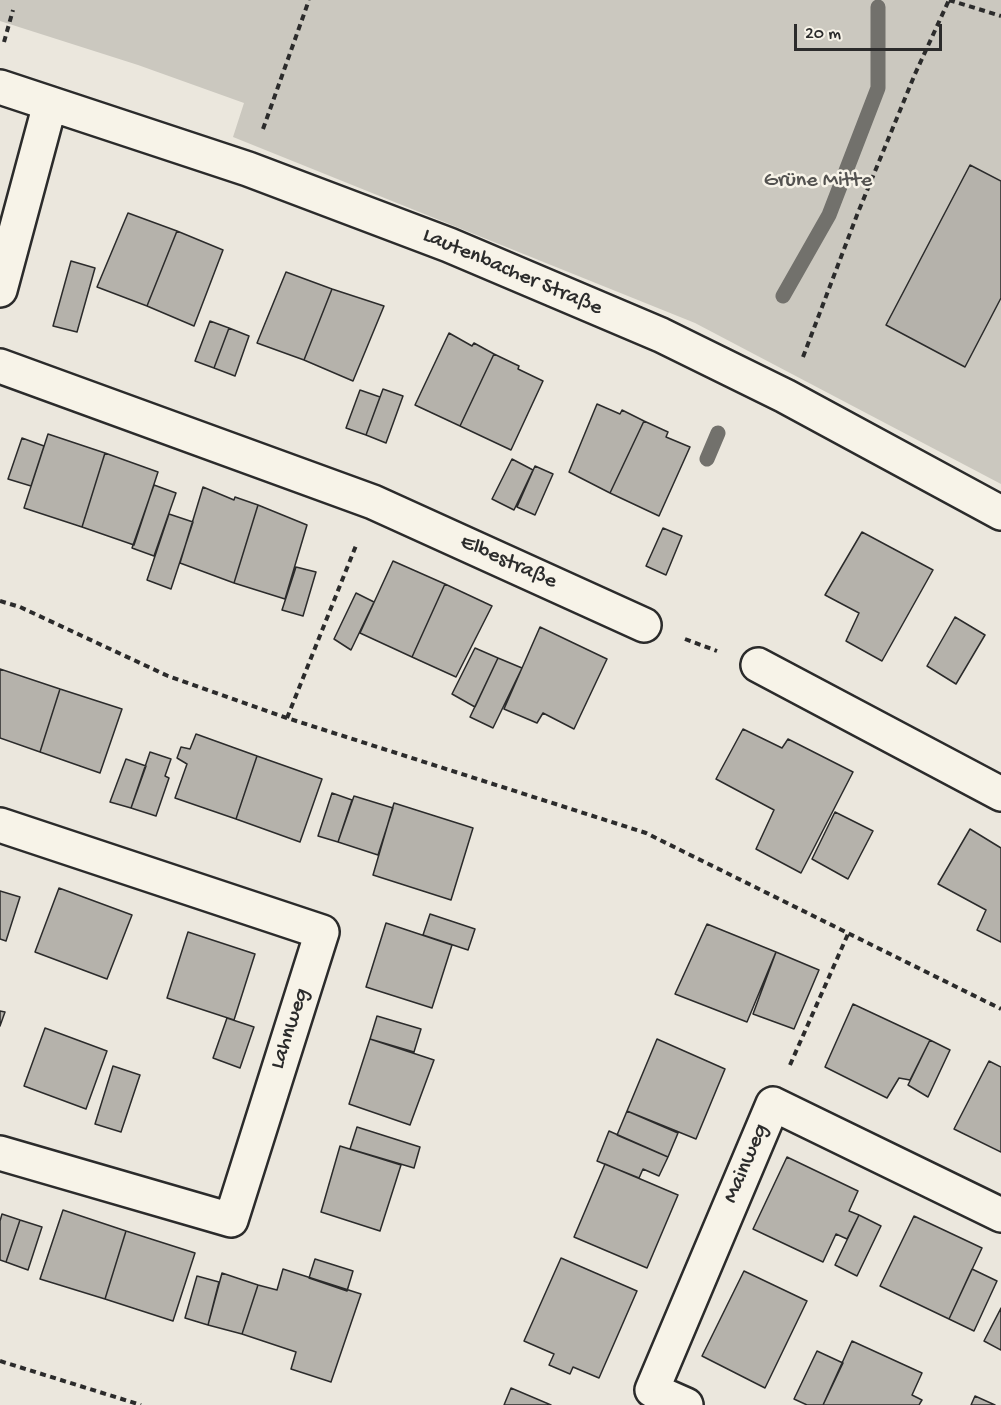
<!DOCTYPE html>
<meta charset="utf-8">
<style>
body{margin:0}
#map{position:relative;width:1001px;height:1405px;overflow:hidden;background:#ebe7dd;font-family:"Gochi Hand",sans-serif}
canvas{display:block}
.scale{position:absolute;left:794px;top:24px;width:148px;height:27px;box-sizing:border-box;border:3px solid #2b2b2b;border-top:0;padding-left:8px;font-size:18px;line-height:21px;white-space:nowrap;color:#2b2b2b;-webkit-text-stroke:4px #f7f3e8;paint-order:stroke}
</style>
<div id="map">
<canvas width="1001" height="1405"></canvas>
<div class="scale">20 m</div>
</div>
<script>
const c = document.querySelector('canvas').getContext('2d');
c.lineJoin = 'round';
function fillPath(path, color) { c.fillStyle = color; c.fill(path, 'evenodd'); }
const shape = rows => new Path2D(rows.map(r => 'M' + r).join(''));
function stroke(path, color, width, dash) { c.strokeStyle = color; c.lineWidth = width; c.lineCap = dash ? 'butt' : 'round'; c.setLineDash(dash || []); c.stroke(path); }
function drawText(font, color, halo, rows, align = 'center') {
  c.font = font + ' "Gochi Hand",sans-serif'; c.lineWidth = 5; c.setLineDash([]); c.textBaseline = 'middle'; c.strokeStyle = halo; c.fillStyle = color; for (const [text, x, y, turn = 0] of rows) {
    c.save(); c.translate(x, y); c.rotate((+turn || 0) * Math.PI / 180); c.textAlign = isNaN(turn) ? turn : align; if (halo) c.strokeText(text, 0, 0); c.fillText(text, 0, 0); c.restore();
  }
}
fillPath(shape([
 [0,0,1001,0,1001,484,695,323,233,137,244,103,138,65,0,21]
]), '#cbc8bf');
stroke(shape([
 [783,296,829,215,878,88,878,7],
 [707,459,718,433]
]), '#72716c', 15);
const building = shape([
 [970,165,1001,181,1001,298,965,367,886,325,970,165],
 [128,213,177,231,147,306,97,287,128,213],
 [177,231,223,250,194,326,147,306,177,231],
 [71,261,95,268,77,332,53,326,71,261],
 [286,272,332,289,304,360,257,343,286,272],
 [332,289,384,306,353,381,304,360,332,289],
 [210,321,229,328,214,368,195,361,210,321],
 [229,328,249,336,235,376,214,368,229,328],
 [449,333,472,346,474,343,494,354,460,426,415,405,449,333],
 [494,354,519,366,518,369,543,381,511,450,460,426,494,354],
 [383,389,403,396,386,443,366,435,383,389],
 [360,390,380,397,366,435,346,428,360,390],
 [597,404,620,414,622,410,644,421,610,493,569,472,597,404],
 [644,421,668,432,666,437,690,447,659,516,610,493,644,421],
 [48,434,105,453,82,527,24,508,48,434],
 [22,438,44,446,31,486,8,479,22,438],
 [105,453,158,472,134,545,82,527,105,453],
 [512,459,533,470,514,510,492,499,512,459],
 [535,466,553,474,535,515,517,507,535,466],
 [154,485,176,493,154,556,132,548,154,485],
 [203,487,234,500,235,497,258,505,234,583,180,563,203,487],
 [258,505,307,525,285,599,234,583,258,505],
 [169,514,193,522,171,589,147,580,169,514],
 [663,528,682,536,666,575,646,566,663,528],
 [862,532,933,570,882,661,846,641,859,613,825,595,862,532],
 [393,561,445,584,412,657,360,633,393,561],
 [296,567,316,572,303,616,282,610,296,567],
 [445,584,492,606,456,677,412,657,445,584],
 [356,593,374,602,351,650,334,639,356,593],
 [955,617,985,635,956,684,927,666,955,617],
 [540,627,607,659,574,729,543,713,537,723,504,709,540,627],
 [475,648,498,658,475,707,452,694,475,648],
 [498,658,522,668,493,728,470,717,498,658],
 [0,669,60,689,40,752,0,738,0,669],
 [60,689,122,709,100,773,40,752,60,689],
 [743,729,782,748,788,739,853,772,801,873,756,849,774,810,716,779,743,729],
 [196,734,257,756,236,819,175,798,187,764,177,758,181,747,190,749,196,734],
 [150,752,171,759,165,776,169,778,156,816,131,808,150,752],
 [257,756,322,779,300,842,236,819,257,756],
 [126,759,146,766,131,808,110,802,126,759],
 [332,793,352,800,338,842,318,836,332,793],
 [354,796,393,808,378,855,338,842,354,796],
 [394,803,473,828,451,900,373,875,394,803],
 [835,812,873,831,848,879,812,859,835,812],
 [970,829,1001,848,1001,942,977,930,986,910,938,884,970,829],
 [59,888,132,915,107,979,35,952,59,888],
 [0,891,20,897,6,941,0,939,0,891],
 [430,914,475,929,468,950,423,935,430,914],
 [386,923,452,945,432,1008,366,987,386,923],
 [707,924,776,952,747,1022,675,994,707,924],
 [188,932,255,954,234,1020,167,998,188,932],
 [776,952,819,970,794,1029,753,1014,776,952],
 [853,1004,930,1040,910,1080,899,1078,887,1098,825,1067,853,1004],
 [0,1011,5,1012,0,1026,0,1011],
 [377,1016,421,1029,414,1052,370,1039,377,1016],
 [227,1018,254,1027,240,1068,213,1058,227,1018],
 [45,1028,107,1051,86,1109,24,1086,45,1028],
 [370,1039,434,1060,410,1125,349,1104,370,1039],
 [657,1039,725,1069,696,1139,627,1111,657,1039],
 [930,1040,950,1050,928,1097,908,1085,930,1040],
 [989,1061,1001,1067,1001,1152,954,1129,989,1061],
 [113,1066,140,1075,121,1132,95,1124,113,1066],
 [627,1111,678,1133,668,1157,617,1135,627,1111],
 [357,1127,420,1147,414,1168,350,1149,357,1127],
 [609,1131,668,1157,659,1176,643,1169,639,1178,597,1161,609,1131],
 [340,1146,401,1165,380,1231,321,1212,340,1146],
 [787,1157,858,1191,849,1211,859,1215,847,1239,836,1234,823,1262,753,1229,787,1157],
 [605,1164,678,1195,647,1268,574,1237,605,1164],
 [63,1210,126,1231,105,1299,40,1279,63,1210],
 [2,1214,20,1220,6,1262,0,1260,0,1221,2,1214],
 [859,1215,881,1226,857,1276,835,1265,859,1215],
 [914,1216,982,1248,949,1319,880,1286,914,1216],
 [20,1220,42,1227,28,1270,6,1262,20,1220],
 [126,1231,195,1253,173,1321,105,1299,126,1231],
 [561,1258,637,1291,599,1378,573,1367,570,1374,549,1365,554,1354,524,1341,561,1258],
 [315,1259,353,1271,347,1291,309,1278,315,1259],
 [283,1269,361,1294,331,1382,291,1369,296,1352,242,1334,258,1285,277,1290,283,1269],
 [972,1269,997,1281,974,1331,949,1319,972,1269],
 [744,1271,807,1301,765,1388,702,1356,744,1271],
 [222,1273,258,1285,242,1334,208,1325,222,1273],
 [197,1276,219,1282,208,1325,185,1318,197,1276],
 [1001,1308,1001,1350,984,1341,1001,1308],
 [852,1341,922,1373,912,1395,922,1400,919,1405,823,1405,852,1341],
 [817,1351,843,1363,823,1405,807,1405,794,1399,817,1351],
 [511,1388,551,1405,504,1405,511,1388],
 [975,1396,995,1405,971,1405,975,1396]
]);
fillPath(building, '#b5b2ab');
stroke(building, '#2b2b2b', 1.5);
const minor = shape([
 [0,87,248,169,449,245,661,335,785,396,1001,513],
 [0,290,50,104],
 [0,366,373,502,644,625],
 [758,665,1001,794],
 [0,825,322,932,231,1220,0,1153],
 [686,1405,652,1390,773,1104,1001,1215]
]);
stroke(minor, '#2b2b2b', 38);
stroke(shape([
 [949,0,1001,16],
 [4,42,13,10],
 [263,129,309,0],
 [803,357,857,215,915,74,949,0],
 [0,601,20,607,168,676,287,718,646,833,1001,1009],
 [685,639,717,651],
 [287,718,357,543],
 [790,1065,848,934],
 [0,1361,141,1405]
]), '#2b2b2b', 4, [6, 4.5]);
stroke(minor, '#f7f3e8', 33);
drawText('22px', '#535250', '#f7f3e8', [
 ["Grüne Mitte",818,182]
]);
drawText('22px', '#2b2b2b', '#f7f3e8', [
 ["Lautenbacher Straße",512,273,23],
 ["Elbestraße",508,563,24],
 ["Lahnweg",291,1029,-72],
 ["Mainweg",747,1164,-67]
]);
</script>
